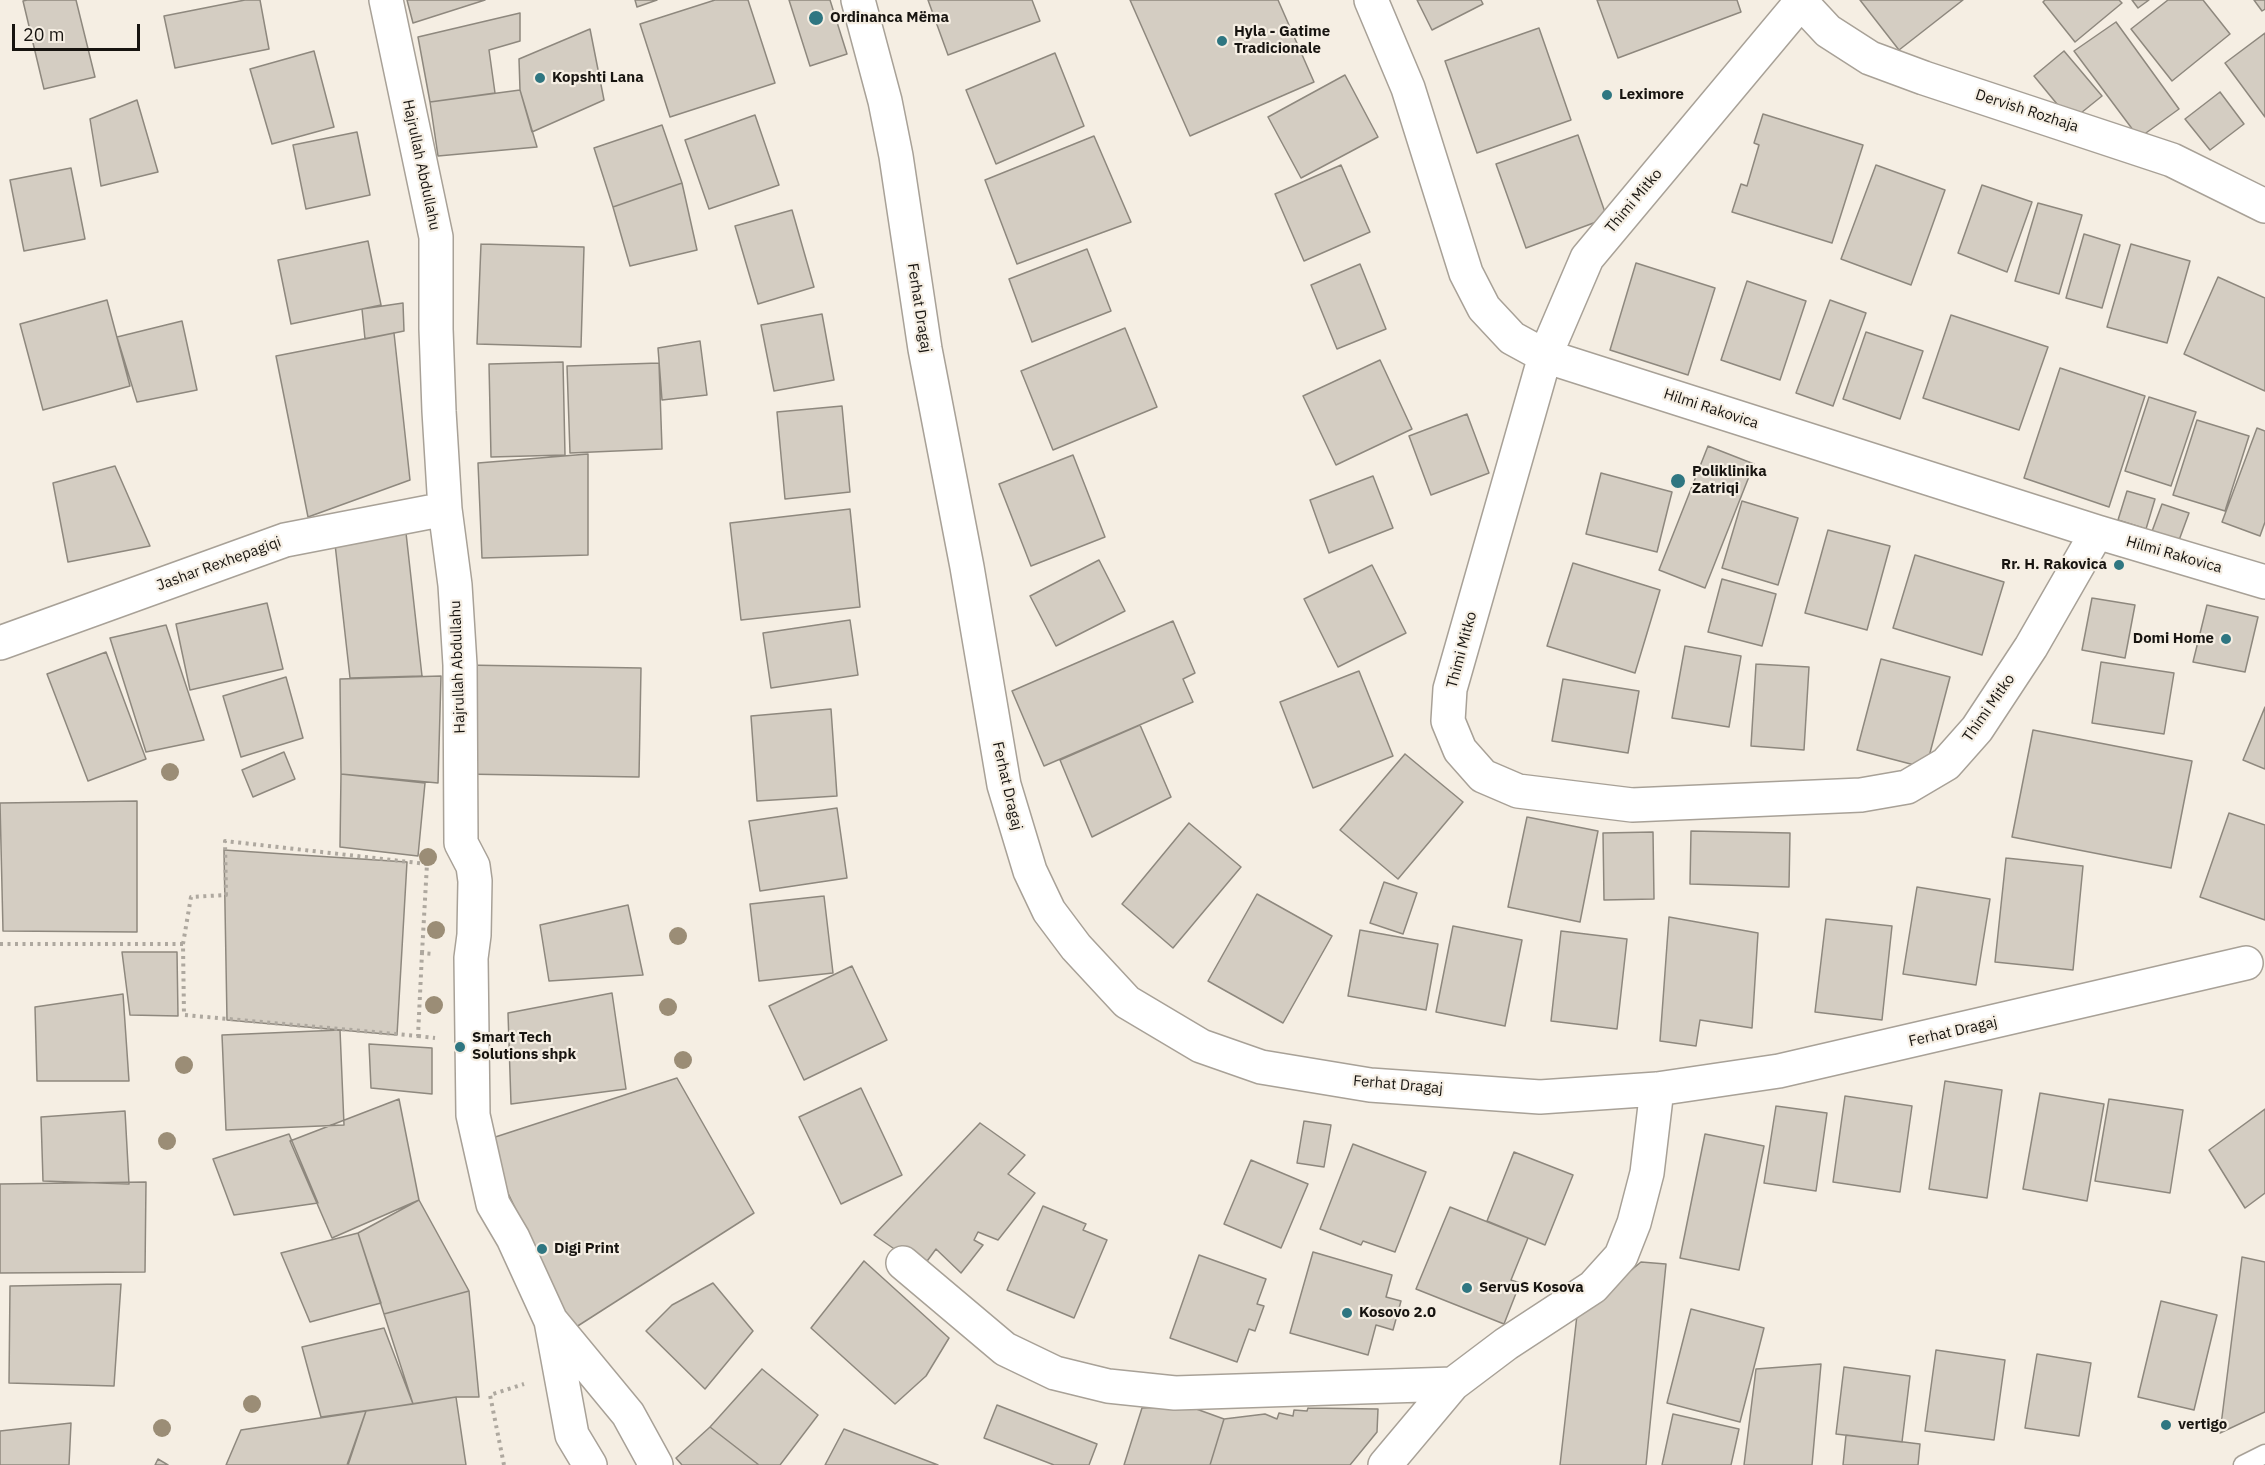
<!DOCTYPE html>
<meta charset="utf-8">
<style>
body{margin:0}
#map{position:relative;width:2265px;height:1465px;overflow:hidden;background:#f5eee3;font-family:"IBM Plex Sans",sans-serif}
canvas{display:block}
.scale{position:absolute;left:12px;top:24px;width:128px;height:27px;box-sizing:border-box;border:3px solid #171410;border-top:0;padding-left:8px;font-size:18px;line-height:21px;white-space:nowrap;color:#171410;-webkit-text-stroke:4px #f5eee3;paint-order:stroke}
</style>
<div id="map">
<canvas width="2265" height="1465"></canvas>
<div class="scale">20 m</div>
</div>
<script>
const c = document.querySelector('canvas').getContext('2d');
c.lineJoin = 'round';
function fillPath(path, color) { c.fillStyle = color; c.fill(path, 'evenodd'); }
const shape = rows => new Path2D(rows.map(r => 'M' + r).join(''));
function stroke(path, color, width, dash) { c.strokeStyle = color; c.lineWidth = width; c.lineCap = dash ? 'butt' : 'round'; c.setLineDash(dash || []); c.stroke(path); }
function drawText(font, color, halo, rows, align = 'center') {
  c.font = font + ' "IBM Plex Sans",sans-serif'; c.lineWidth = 4.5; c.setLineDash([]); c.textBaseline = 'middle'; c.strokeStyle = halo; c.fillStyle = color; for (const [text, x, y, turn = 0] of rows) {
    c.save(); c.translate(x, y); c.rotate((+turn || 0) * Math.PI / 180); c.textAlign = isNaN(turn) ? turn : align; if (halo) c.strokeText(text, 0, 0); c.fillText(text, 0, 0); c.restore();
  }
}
const building = shape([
 [27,0,76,0,95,77,44,89,23,1,27,0],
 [245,0,260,0,269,49,175,68,164,16,245,0],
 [407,0,485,0,413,23,407,0],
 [635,0,657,0,637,7,635,0],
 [715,0,748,0,775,83,670,117,640,24,715,0],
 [789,0,830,0,847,54,810,66,789,0],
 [928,0,1032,0,1040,21,948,55,928,0],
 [1130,0,1278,0,1314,82,1190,136,1130,0],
 [1417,0,1481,0,1483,4,1432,30,1417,0],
 [1597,0,1737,0,1741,12,1618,58,1597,0],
 [1860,0,1963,0,1899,50,1860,0],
 [2045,0,2119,0,2122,3,2075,42,2043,2,2045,0],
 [2132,0,2149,0,2138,8,2132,0],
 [2168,0,2203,0,2230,34,2172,81,2131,29,2168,0],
 [2254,0,2265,0,2265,9,2262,11,2254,0],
 [520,13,520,41,489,50,495,93,430,102,418,37,520,13],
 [2116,22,2179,109,2139,138,2074,51,2116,22],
 [1539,28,1571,120,1477,153,1445,61,1539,28],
 [590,29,604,100,532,132,520,90,519,59,590,29],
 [2265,33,2265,117,2225,63,2265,33],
 [314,51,334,127,272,144,250,69,314,51],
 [2064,51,2102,96,2071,121,2034,76,2064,51],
 [1055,53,1084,126,996,164,966,90,1055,53],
 [1345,75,1378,137,1301,178,1268,117,1345,75],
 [520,90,537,147,438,156,430,102,520,90],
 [2220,92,2244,124,2210,150,2185,119,2220,92],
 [137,100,158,172,101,186,90,119,137,100],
 [1763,114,1863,145,1832,243,1732,212,1741,184,1747,186,1759,145,1754,143,1763,114],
 [755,115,779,185,709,209,685,140,755,115],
 [662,125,682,183,613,207,594,148,662,125],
 [357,132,370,195,306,209,293,145,357,132],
 [1578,135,1607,218,1526,248,1496,164,1578,135],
 [1094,136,1131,222,1017,264,985,180,1094,136],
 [1341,165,1370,232,1304,261,1275,194,1341,165],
 [1876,165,1945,190,1911,285,1841,259,1876,165],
 [71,168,85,239,24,251,10,180,71,168],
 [682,183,697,250,630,266,613,207,682,183],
 [1982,185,2032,202,2007,272,1958,253,1982,185],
 [2038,203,2082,215,2059,294,2015,281,2038,203],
 [792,210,814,287,758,304,735,226,792,210],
 [2084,234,2120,245,2102,308,2066,298,2084,234],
 [368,241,381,305,291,324,278,260,368,241],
 [481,244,584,247,581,347,477,344,481,244],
 [2131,244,2190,261,2167,343,2107,327,2131,244],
 [1087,249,1111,311,1032,342,1009,279,1087,249],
 [1636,263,1715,288,1688,375,1610,350,1636,263],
 [1360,264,1386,329,1337,349,1311,285,1360,264],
 [2218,277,2265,298,2265,391,2184,354,2218,277],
 [1747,281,1806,301,1780,380,1721,360,1747,281],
 [107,300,130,386,43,410,20,324,107,300],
 [1830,300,1866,313,1833,406,1796,393,1830,300],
 [403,303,404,331,365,339,362,309,403,303],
 [822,314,834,380,774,391,761,325,822,314],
 [1951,315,2048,347,2019,430,1923,398,1951,315],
 [182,321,197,390,137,402,117,337,182,321],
 [1125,328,1157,407,1053,450,1021,371,1125,328],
 [1866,332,1923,351,1900,419,1843,399,1866,332],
 [394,333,410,480,308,517,276,356,394,333],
 [700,341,707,395,662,400,658,348,700,341],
 [1380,360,1412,429,1336,465,1303,396,1380,360],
 [563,362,565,455,491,457,489,364,563,362],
 [659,363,662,449,570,453,567,366,659,363],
 [2060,368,2145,396,2109,507,2024,478,2060,368],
 [2149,397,2196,412,2171,486,2125,471,2149,397],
 [842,406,850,492,785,499,777,412,842,406],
 [1467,414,1489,473,1431,495,1409,436,1467,414],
 [2197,420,2249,436,2225,511,2173,495,2197,420],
 [2257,428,2265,431,2265,522,2260,536,2222,522,2257,428],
 [1708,446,1754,464,1705,588,1659,570,1708,446],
 [588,454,588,555,482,558,478,463,588,454],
 [1073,455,1105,537,1031,566,999,484,1073,455],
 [115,466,150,546,68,562,53,483,115,466],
 [1601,473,1672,492,1657,552,1586,534,1601,473],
 [1373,476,1393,528,1329,553,1310,500,1373,476],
 [2127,491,2155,499,2146,529,2118,520,2127,491],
 [1742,501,1798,518,1778,585,1722,568,1742,501],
 [2162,504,2189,513,2178,543,2151,534,2162,504],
 [850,509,860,607,741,620,730,523,850,509],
 [405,524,422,676,350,678,334,535,405,524],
 [1828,530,1890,546,1867,630,1805,613,1828,530],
 [1915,555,2004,582,1982,655,1893,628,1915,555],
 [1099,560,1125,611,1056,646,1030,596,1099,560],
 [1573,563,1660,590,1635,673,1547,646,1573,563],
 [1372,565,1406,633,1338,667,1304,599,1372,565],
 [1722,579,1776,594,1762,646,1708,632,1722,579],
 [2092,598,2135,605,2125,658,2082,650,2092,598],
 [267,603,283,669,190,690,176,624,267,603],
 [2207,605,2258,617,2245,672,2193,662,2207,605],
 [850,620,858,675,771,688,763,633,850,620],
 [1173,621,1195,673,1183,679,1193,702,1044,766,1012,691,1173,621],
 [166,625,204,740,146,752,110,638,166,625],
 [1685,646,1741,656,1729,727,1672,718,1685,646],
 [106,652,146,759,88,781,47,674,106,652],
 [1881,659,1950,677,1926,768,1857,750,1881,659],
 [2101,662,2174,673,2164,734,2092,723,2101,662],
 [1756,664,1809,667,1804,750,1751,746,1756,664],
 [464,665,641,668,639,777,462,774,464,665],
 [1359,671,1393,756,1313,788,1280,702,1359,671],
 [441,676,438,783,341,774,340,679,441,676],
 [286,677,303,738,241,757,223,696,286,677],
 [1563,679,1639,691,1628,753,1552,741,1563,679],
 [2265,707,2265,769,2243,760,2265,707],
 [831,709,837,796,757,801,751,716,831,709],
 [1140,725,1171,797,1092,837,1060,760,1140,725],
 [2033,730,2192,761,2171,868,2012,837,2033,730],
 [284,752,295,779,253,797,242,770,284,752],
 [1405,754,1463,802,1398,879,1340,830,1405,754],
 [341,774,425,783,418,856,340,847,341,774],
 [137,801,137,932,3,931,0,803,137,801],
 [837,808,847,878,760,891,749,821,837,808],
 [2229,813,2265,825,2265,920,2200,897,2229,813],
 [1527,817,1598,831,1580,922,1508,907,1527,817],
 [1189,823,1241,867,1173,948,1122,904,1189,823],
 [1691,831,1790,833,1789,887,1690,884,1691,831],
 [1653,832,1654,899,1604,900,1603,833,1653,832],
 [224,850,407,862,397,1035,227,1020,224,850],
 [2006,858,2083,866,2073,970,1995,962,2006,858],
 [1384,882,1417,893,1403,934,1370,923,1384,882],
 [1917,887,1990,899,1976,985,1903,974,1917,887],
 [1257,894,1332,936,1283,1023,1208,981,1257,894],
 [824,896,833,973,759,981,750,904,824,896],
 [628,905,643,975,549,981,540,925,628,905],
 [1669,917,1758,933,1752,1028,1700,1020,1696,1046,1660,1041,1669,917],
 [1826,919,1892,926,1882,1020,1815,1012,1826,919],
 [1453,926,1522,940,1505,1026,1436,1012,1453,926],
 [1360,930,1438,944,1426,1010,1348,996,1360,930],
 [1561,931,1627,939,1617,1029,1551,1021,1561,931],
 [122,952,177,952,178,1016,130,1015,122,952],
 [852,966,887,1040,804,1080,769,1006,852,966],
 [612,993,626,1089,511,1104,508,1013,612,993],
 [123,994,129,1081,37,1081,35,1007,123,994],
 [340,1030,344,1125,226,1130,222,1035,340,1030],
 [369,1044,432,1048,432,1094,371,1088,369,1044],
 [677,1078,754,1213,573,1329,483,1141,677,1078],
 [1945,1081,2002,1090,1987,1198,1929,1189,1945,1081],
 [861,1088,902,1175,841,1204,799,1117,861,1088],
 [2040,1093,2104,1104,2087,1201,2023,1189,2040,1093],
 [1845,1096,1912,1106,1900,1192,1833,1182,1845,1096],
 [399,1099,419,1200,332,1238,290,1141,399,1099],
 [2109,1099,2183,1110,2170,1193,2095,1181,2109,1099],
 [1776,1106,1827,1113,1816,1191,1764,1183,1776,1106],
 [2265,1109,2265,1193,2245,1208,2209,1150,2265,1109],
 [125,1111,129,1184,43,1181,41,1117,125,1111],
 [1304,1121,1331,1125,1324,1167,1297,1163,1304,1121],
 [980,1123,1025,1155,1008,1174,1035,1193,998,1240,978,1232,974,1240,983,1245,961,1273,936,1249,922,1268,874,1235,980,1123],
 [289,1134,318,1203,234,1215,213,1159,289,1134],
 [1705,1134,1764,1146,1739,1270,1680,1258,1705,1134],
 [1353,1144,1426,1172,1395,1252,1363,1241,1361,1245,1320,1229,1353,1144],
 [1514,1152,1573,1175,1545,1245,1487,1221,1514,1152],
 [1251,1160,1308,1184,1281,1248,1224,1224,1251,1160],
 [146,1182,145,1272,0,1273,0,1184,146,1182],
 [419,1200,469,1291,384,1314,358,1233,419,1200],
 [1043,1206,1086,1224,1083,1230,1107,1240,1074,1318,1007,1290,1043,1206],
 [1450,1207,1528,1238,1511,1280,1520,1283,1504,1324,1416,1289,1450,1207],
 [358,1233,381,1303,310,1322,281,1253,358,1233],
 [1313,1252,1392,1275,1386,1297,1401,1301,1393,1330,1376,1325,1368,1355,1290,1333,1313,1252],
 [1199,1255,1266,1279,1257,1304,1264,1306,1255,1331,1249,1329,1237,1362,1170,1338,1199,1255],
 [2242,1257,2265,1262,2265,1412,2220,1433,2242,1257],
 [864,1261,949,1338,926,1376,895,1404,811,1328,864,1261],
 [1641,1262,1666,1264,1646,1465,1560,1465,1577,1315,1641,1262],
 [713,1283,753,1331,705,1389,646,1331,672,1305,713,1283],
 [121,1284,114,1386,9,1383,10,1286,121,1284],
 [469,1291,479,1397,456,1397,413,1404,384,1314,469,1291],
 [2161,1301,2217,1315,2194,1410,2138,1397,2161,1301],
 [1691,1309,1764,1328,1740,1422,1667,1403,1691,1309],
 [384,1328,413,1404,321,1417,302,1347,384,1328],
 [1936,1350,2005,1360,1994,1440,1925,1431,1936,1350],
 [2037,1354,2091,1363,2079,1436,2025,1428,2037,1354],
 [1821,1364,1812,1465,1744,1465,1756,1369,1821,1364],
 [1844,1367,1910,1376,1902,1442,1836,1434,1844,1367],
 [762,1369,818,1415,780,1465,759,1465,710,1427,762,1369],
 [456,1397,466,1465,347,1465,366,1411,456,1397],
 [997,1405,1097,1444,1089,1465,1054,1465,984,1438,997,1405],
 [1188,1406,1224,1419,1210,1465,1124,1465,1142,1408,1188,1406],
 [1308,1408,1378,1409,1377,1432,1350,1465,1210,1465,1224,1419,1265,1414,1277,1419,1279,1413,1293,1416,1294,1410,1307,1411,1308,1408],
 [366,1411,348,1465,226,1465,241,1430,366,1411],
 [1673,1414,1739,1429,1731,1465,1662,1465,1673,1414],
 [71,1423,69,1465,0,1465,0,1431,71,1423],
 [710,1427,759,1465,682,1465,676,1458,710,1427],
 [844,1429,938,1465,825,1465,844,1429],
 [1846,1435,1920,1444,1918,1465,1843,1465,1846,1435],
 [158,1459,168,1465,155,1465,158,1459]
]);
fillPath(building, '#d4cdc2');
stroke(building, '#8e887e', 1.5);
const service = shape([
 [2243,1465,2265,1454]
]);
const minor = shape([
 [386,0,436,237,436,329,439,411,445,509,455,585,460,665,461,843,473,866,475,881,474,935,471,958,473,1115,493,1204,513,1238,551,1321,572,1435,590,1465],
 [858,0,885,101,896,156,925,349,967,567,1004,785,1030,871,1049,911,1076,947,1127,1002,1201,1046,1261,1067,1370,1085,1540,1097,1657,1089,1779,1071,2246,963],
 [1371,0,1408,88,1466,273,1484,308,1512,338,1545,356,2097,532,2265,582],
 [1799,0,1828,31,1870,58,1924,78,2172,160,2265,206],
 [1801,2,1587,258,1545,356,1450,689,1448,721,1460,750,1483,776,1518,791,1632,805,1861,795,1907,787,1946,764,1977,729,2031,647,2097,532],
 [0,643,285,540,445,509],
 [903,1263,1005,1349,1055,1373,1108,1386,1175,1393,1453,1384],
 [552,1322,628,1414,656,1465],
 [1385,1465,1453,1384,1506,1344,1593,1287,1621,1256,1634,1223,1647,1173,1657,1089]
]);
stroke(service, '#a8a197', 21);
stroke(minor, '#a8a197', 36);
stroke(shape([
 [0,944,183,944,184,1015,418,1036,422,953,434,954],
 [183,944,191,897,226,895,225,841,427,864],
 [422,953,427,864],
 [418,1036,435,1038],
 [504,1465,490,1395,524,1384]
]), '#aea89f', 4, [3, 4.5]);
stroke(service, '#fff', 18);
stroke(minor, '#fff', 33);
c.fillStyle = '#9b8d76';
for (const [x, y] of [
 [170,772],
 [428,857],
 [436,930],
 [678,936],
 [434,1005],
 [668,1007],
 [683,1060],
 [184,1065],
 [167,1141],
 [252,1404],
 [162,1428]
]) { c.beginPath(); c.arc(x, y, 9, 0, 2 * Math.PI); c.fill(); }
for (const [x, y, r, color] of [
 [816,18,8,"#2f7681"],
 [1222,41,6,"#2f7681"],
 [540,78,6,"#2f7681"],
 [1607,95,6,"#2f7681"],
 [1678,481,8,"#2f7681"],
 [2119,565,6,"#2f7681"],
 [2226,639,6,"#2f7681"],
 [460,1047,6,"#2f7681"],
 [542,1249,6,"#2f7681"],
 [1467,1288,6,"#2f7681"],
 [1347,1313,6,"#2f7681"],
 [2166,1425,6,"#2f7681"]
]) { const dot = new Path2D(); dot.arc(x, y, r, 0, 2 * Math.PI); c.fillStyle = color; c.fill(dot); stroke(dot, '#f5eee3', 2); }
drawText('bold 15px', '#171410', '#f5eee3', [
 ["Ordinanca Mëma",830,18],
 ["Hyla - Gatime",1234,32],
 ["Tradicionale",1234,49],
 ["Kopshti Lana",552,78],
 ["Leximore",1619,95],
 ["Poliklinika",1692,472],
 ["Zatriqi",1692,489],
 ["Rr. H. Rakovica",2107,565,"right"],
 ["Domi Home",2214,639,"right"],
 ["Smart Tech",472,1038],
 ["Solutions shpk",472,1055],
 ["Digi Print",554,1249],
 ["ServuS Kosova",1479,1288],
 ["Kosovo 2.0",1359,1313],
 ["vertigo",2178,1425]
], 'left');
drawText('15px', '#171410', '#f5eee3', [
 ["Dervish Rozhaja",2027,111,18],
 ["Hajrullah Abdullahu",421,165,78],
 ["Thimi Mitko",1634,201,-50],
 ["Ferhat Dragaj",919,308,81],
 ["Hilmi Rakovica",1711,409,18],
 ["Hilmi Rakovica",2174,555,16],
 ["Jashar Rexhepagiqi",219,564,-20],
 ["Thimi Mitko",1462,650,-75],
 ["Hajrullah Abdullahu",458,667,-92],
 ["Thimi Mitko",1989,708,-55],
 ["Ferhat Dragaj",1007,786,77],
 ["Ferhat Dragaj",1953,1032,-13],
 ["Ferhat Dragaj",1398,1085,5]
]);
</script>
